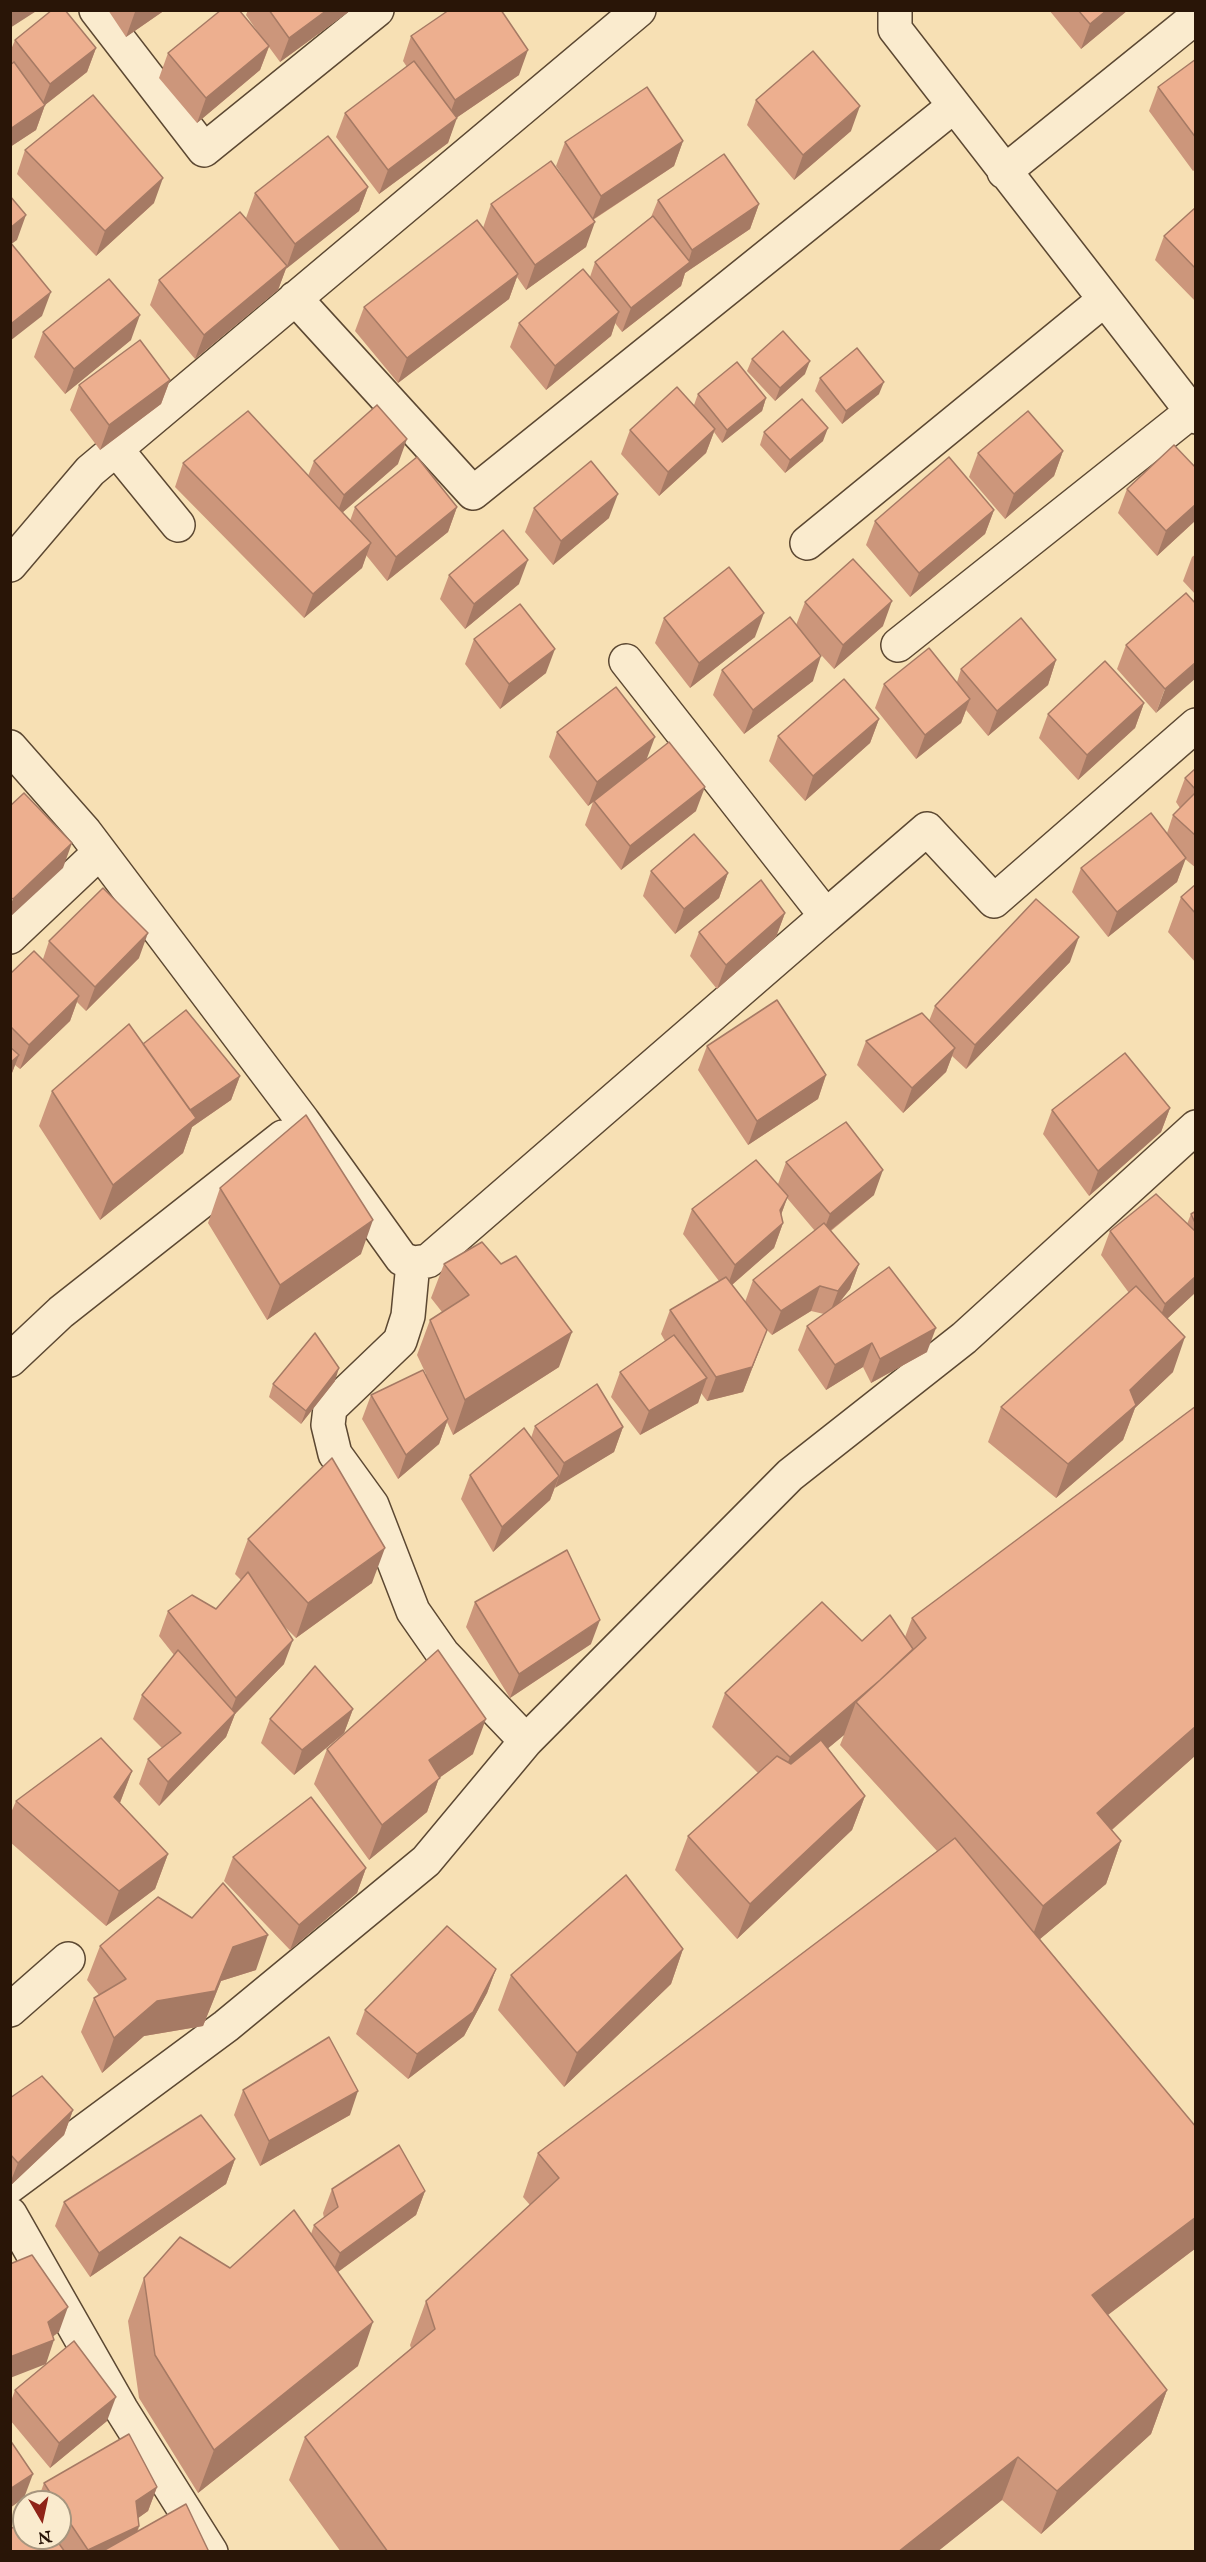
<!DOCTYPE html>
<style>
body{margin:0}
#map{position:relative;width:1206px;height:2562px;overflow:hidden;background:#f7e0b4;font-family:"IM FELL English",serif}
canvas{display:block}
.frame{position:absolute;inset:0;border:12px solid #291507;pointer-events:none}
.north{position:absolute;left:12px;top:2490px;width:60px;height:60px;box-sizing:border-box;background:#faebce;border:2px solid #a6957e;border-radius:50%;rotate:171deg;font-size:16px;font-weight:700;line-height:24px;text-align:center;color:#291507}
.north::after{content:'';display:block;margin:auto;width:21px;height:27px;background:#8f2418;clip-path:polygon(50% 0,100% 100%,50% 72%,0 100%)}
</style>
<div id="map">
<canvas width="1206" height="2562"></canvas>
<div class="frame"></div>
<div class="north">N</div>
</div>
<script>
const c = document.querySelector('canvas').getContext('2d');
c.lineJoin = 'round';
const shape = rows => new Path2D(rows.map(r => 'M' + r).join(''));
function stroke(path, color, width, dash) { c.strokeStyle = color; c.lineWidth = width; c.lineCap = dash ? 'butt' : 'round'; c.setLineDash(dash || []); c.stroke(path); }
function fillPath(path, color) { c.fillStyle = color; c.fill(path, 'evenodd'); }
const street = shape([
 [96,10,204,150,377,10],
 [895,10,895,29,1196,417],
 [1004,172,1196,17],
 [295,298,473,493,954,106],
 [116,449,178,525],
 [807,543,1104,300],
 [10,565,90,471,639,10],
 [898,645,1191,412],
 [10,747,85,832,303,1121,402,1259,413,1263,428,1261,826,916,626,661],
 [826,916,927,829,994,901,1196,725],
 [10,937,100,852],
 [413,1263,408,1316,400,1341,330,1408,328,1425,335,1454,372,1505,413,1611,443,1654,526,1741],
 [10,1360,61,1312,283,1137],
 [10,2010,68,1959],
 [10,2186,226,2026,426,1861,526,1741,790,1475,964,1338,1196,1127],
 [10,2214,121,2409,211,2552]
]);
stroke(street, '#5c4832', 36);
stroke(street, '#faebce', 33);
fillPath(shape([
 [108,10,165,10,126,37],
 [248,10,351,10,280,62,269,47,260,70,197,123,159,78,168,53,264,41,246,15],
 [1049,10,1128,10,1081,49],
 [411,36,519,75,456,118,448,143,379,194,336,137,345,113,407,67,403,61],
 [15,40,96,48,87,72,45,105,36,130,10,147,10,52],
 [1196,59,1196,169,1193,171,1149,111,1158,87],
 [756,100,851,131,794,180,747,125],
 [683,141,674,166,593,220,586,247,526,290,517,277,509,299,398,383,355,331,364,307,483,228,491,204,570,187,556,166,565,142],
 [25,150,154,203,96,256,17,174],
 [368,187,359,211,286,268,278,290,195,359,150,305,159,280,255,229,246,218,255,193],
 [658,200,759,204,750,229,685,273,681,286,622,332,615,323,611,336,546,390,510,347,519,323,590,277,595,262,651,217],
 [1196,207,1196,302,1155,260,1164,236],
 [43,332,131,340,65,394,34,357],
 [752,359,805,374,775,401,747,371],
 [820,378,879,394,842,424,815,391],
 [170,380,161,404,100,450,70,410,79,385],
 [698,394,766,398,762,411,722,443,714,432,706,453,659,496,621,454,630,430,694,405],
 [764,432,823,441,785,473,760,445],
 [1063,451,1054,476,1005,519,969,477,978,453],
 [314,461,398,464,342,513,350,521,355,507,457,507,448,532,387,581,366,555,362,568,304,618,175,487,183,463,308,476],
 [1196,468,1196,520,1157,556,1118,513,1127,489],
 [534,508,609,518,553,565,525,532],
 [994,510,985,534,910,597,866,545,875,521],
 [1196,554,1196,595,1183,581,1192,557],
 [449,575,519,584,465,629,440,599],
 [805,602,883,626,834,669,812,645,813,681,744,734,713,695,722,670,796,625],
 [1196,604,1156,713,1117,669,1126,645],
 [664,618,755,637,690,688,655,643],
 [474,639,546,673,500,709,465,664],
 [1056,660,1048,685,988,736,966,710,961,723,916,759,875,708,884,684,957,682,961,669],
 [1144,703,1135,728,1078,780,1039,738,1048,714],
 [879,719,870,743,805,801,769,761,778,736],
 [557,732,647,759,696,811,621,870,585,825,593,802,588,806,549,757],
 [1196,768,1196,868,1185,859,1177,882,1108,937,1072,892,1081,868,1167,833,1173,815,1180,808,1176,802,1185,778],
 [651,871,728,873,719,898,675,934,643,896],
 [1196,884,1196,963,1168,932,1181,897],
 [785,913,776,937,717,989,690,956,699,932],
 [49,941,139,958,86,1011,77,1002,70,1021,20,1069,15,1065,10,1078,10,974,43,959],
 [1070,962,966,1069,952,1056,946,1072,903,1113,857,1065,866,1041,929,1021,935,1006],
 [143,1044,240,1076,231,1100,192,1127,183,1153,100,1220,39,1126,52,1091],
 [707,1046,826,1075,818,1099,748,1145,698,1070],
 [1170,1108,1161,1132,1089,1196,1043,1134,1052,1110],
 [786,1162,874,1195,831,1231,859,1264,850,1289,839,1303,927,1352,871,1383,863,1367,826,1390,798,1350,807,1326,824,1314,811,1311,772,1335,767,1330,743,1392,707,1401,701,1393,698,1403,640,1435,611,1397,620,1372,665,1341,661,1334,670,1310,719,1281,683,1234,692,1209,778,1184],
 [787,1198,815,1231,753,1280,745,1302,732,1285,774,1248,783,1223,781,1215],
 [220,1188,361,1254,267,1320,208,1223],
 [1196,1211,1196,1292,1167,1319,1173,1372,1135,1408,1123,1440,1056,1498,988,1442,1001,1407,1129,1293,1101,1255,1110,1231,1187,1224,1191,1214],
 [444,1264,559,1367,453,1435,447,1422,439,1444,398,1479,362,1419,371,1395,426,1374,417,1355,430,1320,442,1312,431,1298],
 [335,1381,301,1424,269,1397,273,1384],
 [1196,1406,1196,1755,1112,1830,1121,1841,1106,1884,1040,1939,1196,2127,1196,2248,1108,2315,1167,2390,1151,2434,1041,2534,1002,2500,937,2552,341,2552,289,2480,305,2437,411,2348,410,2345,426,2301,530,2205,523,2197,538,2153,937,1851,840,1745,844,1735,828,1748,865,1796,852,1830,737,1939,675,1870,688,1836,758,1773,712,1727,725,1693,862,1641,905,1637,912,1618],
 [535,1426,623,1427,614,1452,555,1487,550,1500,493,1552,461,1499,470,1475,531,1438],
 [248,1539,372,1583,296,1638,283,1625,284,1664,235,1714,226,1737,159,1806,139,1784,148,1759,162,1748,133,1719,142,1695,174,1655,159,1636,168,1611,216,1609,241,1580,235,1574],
 [475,1602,591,1644,510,1698,466,1627],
 [353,1709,344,1733,294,1775,261,1743,270,1719],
 [327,1749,473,1754,439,1778,427,1812,369,1860,314,1784],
 [132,1771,120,1803,168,1854,155,1889,106,1926,10,1842,10,1815,16,1801],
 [233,1857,366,1868,357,1893,290,1950,224,1881],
 [100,1946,256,1970,221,1981,203,2026,144,2036,102,2073,81,2032,94,1998,99,1995,87,1980],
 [683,1949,671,1984,564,2087,498,2010,511,1975],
 [496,1969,487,1993,464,2036,408,2079,356,2034,365,2010],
 [243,2090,350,2115,260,2166,234,2115],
 [10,2098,73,2110,64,2135,10,2186],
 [235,2159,226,2184,90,2277,55,2226,64,2202],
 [332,2189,425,2191,416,2215,338,2272,358,2366,198,2493,139,2398,128,2321,144,2278,230,2268,311,2234,314,2225,324,2218,323,2213],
 [15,2390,107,2421,50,2468,10,2420,10,2404],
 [44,2483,157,2487,148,2511,138,2518,139,2526,138,2531,209,2552,10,2552,24,2538,60,2538,60,2502,37,2502]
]), '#cc967b');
fillPath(shape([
 [10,10,38,10,10,28],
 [137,10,165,10,126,37,135,12],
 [327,10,351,10,280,62,289,38],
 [1107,10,1128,10,1081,49,1090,24],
 [269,46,260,70,197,123,206,98],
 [96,48,87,72,45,105,36,130,10,147,10,129,41,108,50,84],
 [528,50,519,75,446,125,455,100],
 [860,106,851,131,794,180,803,155],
 [457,118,448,143,379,194,388,170],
 [683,141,674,166,592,220,601,196],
 [163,178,154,203,96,256,105,231],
 [368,187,359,211,286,269,295,244],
 [759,204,750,229,685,273,681,286,622,332,631,308,688,263,692,250],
 [26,215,17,240,10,245,10,228],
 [595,222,586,247,526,290,535,265],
 [287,266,278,290,195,359,204,335],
 [518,274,509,299,398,383,407,358],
 [51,292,42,316,10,341,10,328,12,323],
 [619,312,611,336,546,390,555,366],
 [140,315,131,340,65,394,74,369],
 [810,361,805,374,775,401,780,388],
 [170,380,161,404,100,450,109,425],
 [884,382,879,394,842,424,846,411],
 [766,398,762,411,722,443,727,430],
 [828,428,823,441,785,473,790,460],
 [715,429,706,453,659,496,668,472],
 [407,439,398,464,335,519,344,495],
 [1063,451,1054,476,1005,519,1014,494],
 [618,494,609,518,553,565,561,541],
 [1196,504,1196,520,1157,556,1166,531],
 [457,507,448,532,387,581,396,557],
 [994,510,985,534,910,597,919,573],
 [371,543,362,568,304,618,313,594],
 [528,560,519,584,465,629,474,604],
 [892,601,883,626,834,669,843,645],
 [764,613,755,637,690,688,699,663],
 [555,649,546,673,500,709,509,684],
 [821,656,813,681,744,734,753,710],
 [1056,660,1048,685,988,736,997,711],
 [1196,662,1196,678,1156,713,1165,689],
 [970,699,961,723,916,759,925,735],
 [1144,703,1135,728,1078,780,1087,755],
 [879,719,870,743,805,801,813,776],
 [655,737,646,761,588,806,597,782],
 [705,787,696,811,621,870,630,846],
 [72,843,63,868,10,917,10,905,13,899],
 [1186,858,1177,882,1108,937,1117,912],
 [728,873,719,898,675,934,684,909],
 [785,913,776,937,717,989,726,965],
 [148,933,139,958,86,1011,95,987],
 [1079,937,1070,962,966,1069,975,1045],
 [79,996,70,1021,20,1069,29,1045],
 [955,1048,946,1072,903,1113,912,1088],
 [19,1055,10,1078,10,1063],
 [826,1075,818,1099,748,1145,757,1121],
 [240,1076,231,1100,192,1127,183,1153,100,1220,113,1185,182,1115],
 [1170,1108,1161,1132,1089,1196,1098,1171],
 [883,1170,874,1195,821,1238,830,1214],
 [788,1196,779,1220,780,1210],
 [373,1220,361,1254,267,1320,280,1285],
 [783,1223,774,1248,726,1290,735,1265],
 [859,1264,850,1289,829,1315,838,1291],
 [1196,1276,1196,1292,1156,1329,1165,1304],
 [820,1286,811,1311,772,1335,781,1311],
 [936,1328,927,1352,871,1383,880,1359],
 [767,1330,743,1392,707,1401,716,1377],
 [572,1332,559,1367,453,1435,465,1400],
 [1185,1337,1173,1372,1135,1408,1123,1440,1056,1498,1068,1464,1130,1390],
 [872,1343,863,1367,826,1390,835,1365],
 [339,1368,335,1381,301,1424,306,1411],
 [707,1378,698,1403,640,1435,649,1411],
 [448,1419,439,1444,398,1479,406,1455],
 [623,1427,614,1452,555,1488,564,1463],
 [559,1476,550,1500,493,1552,502,1527],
 [385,1548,372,1583,296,1638,308,1603],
 [600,1620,591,1644,510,1698,519,1674],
 [293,1640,284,1664,235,1714,226,1737,159,1806,168,1782,227,1721,236,1698],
 [914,1651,856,1702,844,1735,777,1791,790,1757],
 [353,1709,344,1733,294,1775,302,1750],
 [486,1719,473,1754,439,1778,427,1812,369,1860,382,1825,429,1760],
 [1196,1726,1196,1755,1082,1856,1097,1813],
 [132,1771,119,1805,114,1797],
 [865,1796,852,1830,737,1939,750,1904],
 [1121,1841,1106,1884,1028,1949,1043,1906],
 [168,1854,155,1889,106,1926,119,1891],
 [366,1868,357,1893,290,1950,299,1925],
 [268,1935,256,1970,221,1981,203,2026,144,2036,102,2073,114,2038,157,2001,233,1947],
 [683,1949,671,1984,564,2087,577,2053],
 [496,1969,487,1993,464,2036,408,2079,417,2054],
 [358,2091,350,2115,260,2166,269,2141],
 [73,2110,64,2135,10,2186,10,2183,18,2163],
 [235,2159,226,2184,90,2277,99,2253],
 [425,2191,416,2215,331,2277,340,2253],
 [1196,2217,1196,2248,1076,2339,1092,2295],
 [68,2307,59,2332,43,2344,54,2340,46,2364,10,2378,10,2357,48,2322],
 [373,2322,358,2366,198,2493,214,2450],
 [1167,2390,1151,2434,1041,2534,1057,2491],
 [116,2397,107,2421,50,2468,59,2443],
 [1018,2457,1002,2500,937,2552,898,2552],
 [33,2474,24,2498,10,2508,10,2489],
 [157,2487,148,2511,127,2526,136,2501],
 [139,2526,130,2551,87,2552,88,2550]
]), '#a67a64');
const building = shape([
 [52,10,65,10,96,48,50,84,15,40,52,10],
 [221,10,239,10,269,46,206,98,168,53,221,10],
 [269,10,327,10,289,38,269,10],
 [449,10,501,10,528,50,455,100,411,36,449,10],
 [1078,10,1107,10,1090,24,1078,10],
 [813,51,860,106,803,155,756,100,813,51],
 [1196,59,1196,138,1158,87,1196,59],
 [414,61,457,118,388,170,345,113,414,61],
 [14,62,45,105,10,129,10,65,14,62],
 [647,87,683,141,601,196,565,142,647,87],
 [93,95,163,178,105,231,25,150,93,95],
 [328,136,368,187,295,244,255,193,328,136],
 [724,154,759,204,692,250,658,200,724,154],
 [551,161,595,222,535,265,491,204,551,161],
 [10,196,26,215,10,228,10,196],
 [1196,207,1196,269,1164,236,1196,207],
 [240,212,287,266,204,335,159,280,240,212],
 [653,216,690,262,631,308,595,262,653,216],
 [477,220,518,274,407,358,364,307,477,220],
 [10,242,51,292,12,323,10,320,10,242],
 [583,269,619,312,555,366,519,323,583,269],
 [109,279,140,315,74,369,43,332,109,279],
 [783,331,810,361,780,388,752,359,783,331],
 [140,340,170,380,109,425,79,385,140,340],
 [857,348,884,382,846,411,820,378,857,348],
 [737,362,766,398,727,430,698,394,737,362],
 [677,387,715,429,668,472,630,430,677,387],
 [802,399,828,428,790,460,764,432,802,399],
 [377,405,407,439,344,495,314,461,377,405],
 [248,411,371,543,313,594,183,463,248,411],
 [1028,411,1063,451,1014,494,978,453,1028,411],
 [1174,445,1196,468,1196,504,1166,531,1127,489,1174,445],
 [417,457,457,507,396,557,355,507,417,457],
 [949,457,994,510,919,573,875,521,949,457],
 [591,461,618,494,561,541,534,508,591,461],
 [503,530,528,560,474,604,449,575,503,530],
 [853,559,892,601,843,645,805,602,853,559],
 [729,567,764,613,699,663,664,618,729,567],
 [1186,593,1196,604,1196,662,1165,689,1126,645,1186,593],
 [520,604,555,649,509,684,474,639,520,604],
 [790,617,821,656,753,710,722,670,790,617],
 [1021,618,1056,660,997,711,961,669,1021,618],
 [929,648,970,699,925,735,884,684,929,648],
 [1105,661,1144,703,1087,755,1048,714,1105,661],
 [844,679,879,719,813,776,778,736,844,679],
 [616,687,655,737,597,782,557,732,616,687],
 [669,742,705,787,630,846,594,801,669,742],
 [1196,768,1196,790,1185,778,1196,768],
 [1196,792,1196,836,1173,815,1196,792],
 [24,793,72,843,13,899,10,897,10,806,24,793],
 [1151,813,1186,858,1117,912,1081,868,1151,813],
 [694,834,728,873,684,909,651,871,694,834],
 [761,880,785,913,726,965,699,932,761,880],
 [1196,884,1196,914,1181,897,1196,884],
 [103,888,148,933,95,987,49,941,103,888],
 [1036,899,1079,937,975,1045,935,1006,1036,899],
 [34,951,79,996,29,1045,10,1026,10,974,34,951],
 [777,1000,826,1075,757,1121,707,1046,777,1000],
 [186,1010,240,1076,190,1110,143,1044,186,1010],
 [922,1013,955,1048,912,1088,866,1041,922,1013],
 [129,1024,196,1118,113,1185,52,1091,129,1024],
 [10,1047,19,1055,10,1063,10,1047],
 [1125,1053,1170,1108,1098,1171,1052,1110,1125,1053],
 [306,1115,373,1220,280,1285,220,1188,306,1115],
 [846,1122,883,1170,830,1214,786,1162,846,1122],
 [756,1160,788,1196,780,1210,783,1223,735,1265,692,1209,756,1160],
 [1156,1194,1196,1232,1196,1276,1165,1304,1110,1231,1156,1194],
 [1196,1211,1196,1225,1191,1214,1196,1211],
 [824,1223,859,1264,838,1291,820,1286,781,1311,753,1280,824,1223],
 [482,1242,501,1264,516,1256,572,1332,465,1400,430,1320,469,1295,444,1264,482,1242],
 [889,1267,936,1328,880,1359,872,1343,835,1365,807,1326,889,1267],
 [726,1277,767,1330,752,1367,716,1377,670,1310,726,1277],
 [1136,1286,1185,1337,1130,1390,1136,1405,1068,1464,1001,1407,1136,1286],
 [315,1333,339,1368,306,1411,273,1384,315,1333],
 [674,1335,707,1378,649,1411,620,1372,674,1335],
 [423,1370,448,1419,406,1455,371,1395,423,1370],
 [597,1384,623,1427,564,1463,535,1426,597,1384],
 [1196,1406,1196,1726,1097,1813,1121,1841,1043,1906,856,1702,926,1638,912,1618,1196,1406],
 [524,1428,559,1476,502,1527,470,1475,524,1428],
 [332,1458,385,1548,308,1603,248,1539,332,1458],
 [567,1550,600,1620,519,1674,475,1602,567,1550],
 [248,1572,293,1640,236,1698,168,1611,192,1595,216,1609,248,1572],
 [822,1602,862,1641,890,1615,913,1649,880,1680,790,1757,725,1693,822,1602],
 [178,1650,235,1713,168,1782,148,1759,181,1733,142,1695,178,1650],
 [438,1650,486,1719,429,1760,440,1778,382,1825,327,1749,438,1650],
 [315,1666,353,1709,302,1750,270,1719,315,1666],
 [101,1738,132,1771,114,1797,168,1854,119,1891,16,1801,101,1738],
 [821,1740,865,1796,750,1904,688,1836,777,1756,791,1764,821,1740],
 [311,1797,366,1868,299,1925,233,1857,311,1797],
 [955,1838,1196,2127,1196,2217,1092,2295,1167,2390,1057,2491,1018,2457,898,2552,388,2552,305,2437,435,2329,426,2301,559,2178,538,2153,955,1838],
 [626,1875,683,1949,577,2053,511,1975,626,1875],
 [223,1883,268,1935,233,1947,215,1991,157,2001,114,2038,94,1998,126,1979,100,1946,158,1897,192,1918,223,1883],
 [447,1926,496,1969,473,2012,417,2054,365,2010,447,1926],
 [329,2037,358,2091,269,2141,243,2090,329,2037],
 [42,2076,73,2110,18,2163,10,2154,10,2098,42,2076],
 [201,2115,235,2159,99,2253,64,2202,201,2115],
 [399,2145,425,2191,340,2253,314,2225,338,2207,332,2189,399,2145],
 [294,2210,373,2322,214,2450,155,2355,144,2278,180,2237,230,2268,294,2210],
 [32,2255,68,2307,48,2322,54,2340,10,2357,10,2264,32,2255],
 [74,2341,116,2397,59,2443,15,2390,74,2341],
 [129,2434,157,2487,136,2501,139,2526,88,2550,60,2508,60,2502,56,2502,44,2483,129,2434],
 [10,2440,33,2474,10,2489,10,2440],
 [186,2504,209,2552,101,2552,186,2504],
 [24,2522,24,2538,55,2538,65,2552,10,2552,10,2529,24,2522]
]);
fillPath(building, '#edaf8f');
stroke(building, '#a67a64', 1.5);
</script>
